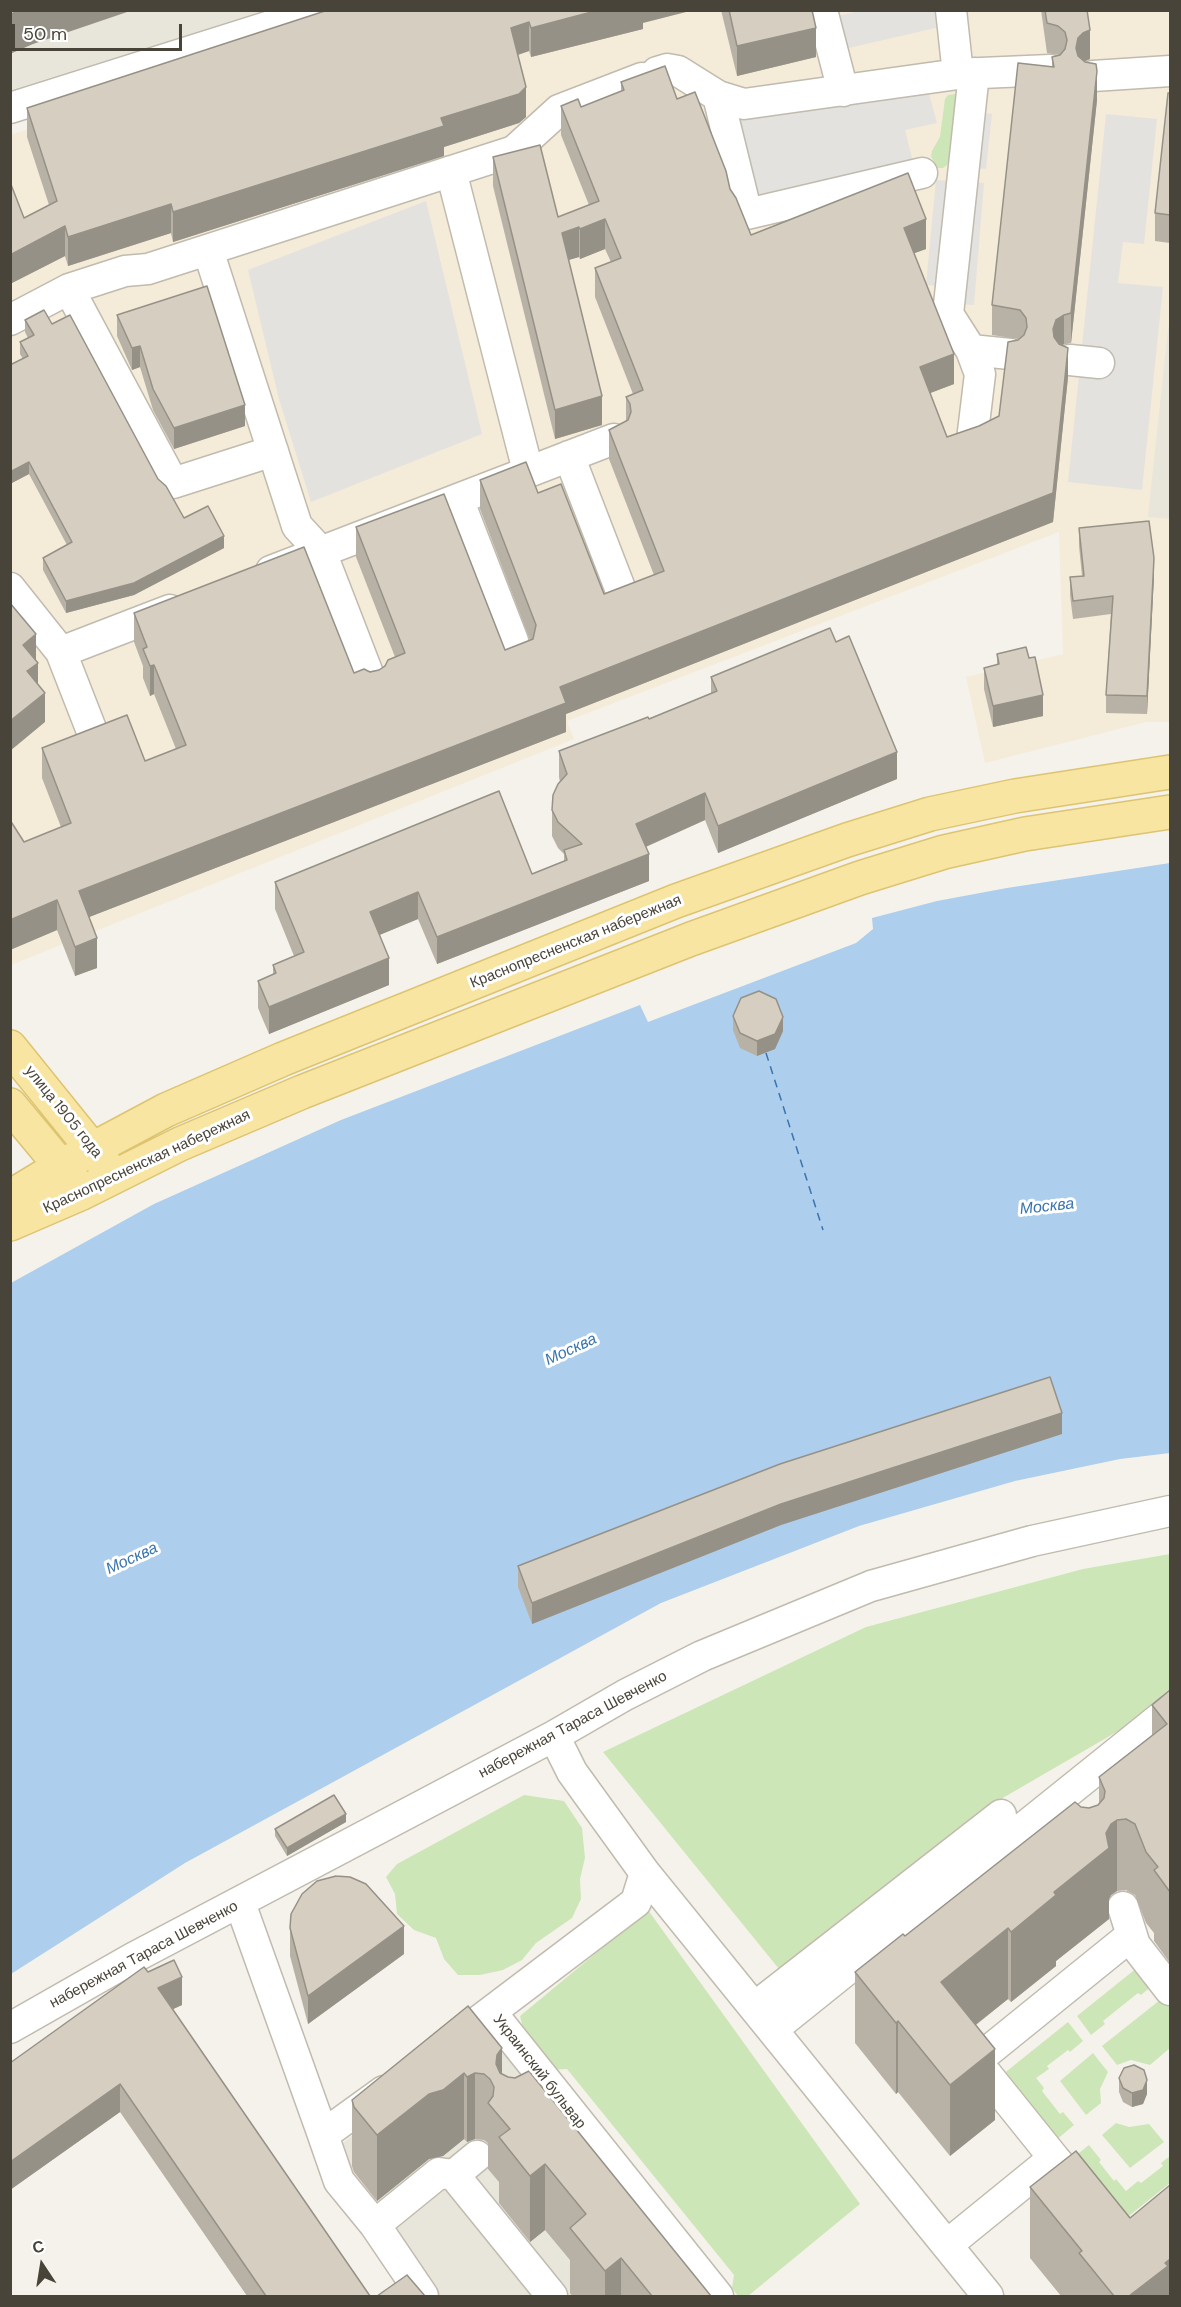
<!DOCTYPE html>
<meta charset="utf-8">
<style>
body{margin:0}
#map{position:relative;width:1181px;height:2307px;overflow:hidden;background:#f5f2eb;font-family:"DM Sans",sans-serif}
canvas{display:block}
.frame{position:absolute;inset:0;border:12px solid #494439;pointer-events:none}
.north{position:absolute;left:12px;top:2235px;width:60px;height:60px;-webkit-text-stroke:4px #fff;paint-order:stroke;rotate:348deg;font-size:16px;font-weight:700;line-height:24px;text-align:center;color:#494439}
.north::after{content:'';display:block;margin:auto;width:21px;height:27px;background:#494439;clip-path:polygon(50% 0,100% 100%,50% 72%,0 100%)}
.scale{position:absolute;left:12px;top:24px;width:170px;height:27px;box-sizing:border-box;border:3px solid #494439;border-top:0;padding-left:8px;font-size:18px;line-height:21px;white-space:nowrap;color:#494439;-webkit-text-stroke:4px #fff;paint-order:stroke}
</style>
<div id="map">
<canvas width="1181" height="2307"></canvas>
<div class="frame"></div>
<div class="north">С</div>
<div class="scale">50 m</div>
</div>
<script>
const c = document.querySelector('canvas').getContext('2d');
c.lineJoin = 'round';
function fillPath(path, color) { c.fillStyle = color; c.fill(path, 'evenodd'); }
const shape = rows => new Path2D(rows.map(r => 'M' + r).join(''));
function stroke(path, color, width, dash) { c.strokeStyle = color; c.lineWidth = width; c.lineCap = dash ? 'butt' : 'round'; c.setLineDash(dash || []); c.stroke(path); }
function drawText(font, color, halo, rows, align = 'center') {
  c.font = font + ' "DM Sans",sans-serif'; c.lineWidth = 6; c.setLineDash([]); c.textBaseline = 'middle'; c.strokeStyle = halo; c.fillStyle = color; for (const [text, x, y, turn = 0] of rows) {
    c.save(); c.translate(x, y); c.rotate((+turn || 0) * Math.PI / 180); c.textAlign = isNaN(turn) ? turn : align; if (halo) c.strokeText(text, 0, 0); c.fillText(text, 0, 0); c.restore();
  }
}
fillPath(shape([
 [11,11,263,11,11,90],
 [1170,326,1170,519,1147,518,1168,327],
 [491,2027,707,2296,405,2296,332,2191,321,2160]
]), '#e8e5da');
fillPath(shape([
 [392,11,1170,11,1170,326,1168,328,1148,517,1170,519,1170,722,1146,722,985,763,966,677,1063,654,1059,532,567,721,574,739,11,965,10,135]
]), '#f4ebd9');
fillPath(shape([
 [955,94,960,96,959,147,948,164,943,168,937,168,931,156,932,151,940,137,945,99,948,95],
 [1170,1554,1170,1701,1001,1799,779,1969,603,1752,866,1627,1083,1569],
 [524,1795,564,1801,582,1828,585,1858,580,1879,581,1899,572,1918,536,1943,522,1960,503,1970,480,1975,458,1975,444,1959,436,1938,414,1930,397,1914,395,1894,386,1877,397,1864],
 [648,1910,860,2204,748,2296,738,2296,732,2288,734,2275,567,2069,550,2070,526,2040,520,2016],
 [1138,1967,1153,1985,1141,1995,1138,1993,1103,2021,1105,2024,1091,2035,1077,2016],
 [1160,2000,1165,2001,1170,2008,1170,2048,1150,2065,1131,2060,1117,2065,1102,2046],
 [1068,2022,1083,2041,1070,2052,1068,2050,1047,2066,1049,2069,1036,2078,1044,2088,1042,2091,1060,2114,1063,2112,1074,2125,1055,2141,1002,2075],
 [1093,2053,1108,2072,1100,2089,1101,2103,1086,2115,1060,2081],
 [1116,2123,1129,2127,1149,2124,1164,2142,1130,2168,1102,2135],
 [1089,2145,1101,2160,1099,2162,1114,2181,1116,2179,1126,2191,1138,2181,1141,2183,1163,2166,1161,2163,1170,2156,1170,2183,1120,2223,1070,2160]
]), '#cde6b7');
fillPath(shape([
 [860,11,936,11,940,27,840,50,833,17],
 [928,90,937,123,905,130,914,166,751,204,739,114],
 [976,112,992,114,986,169,970,168],
 [1106,114,1157,119,1144,244,1123,242,1118,283,1163,287,1142,490,1068,482],
 [936,180,951,181,942,286,926,285],
 [969,182,984,183,974,305,959,304],
 [426,201,482,434,311,502,279,399,248,270]
]), '#e4e2df');
fillPath(shape([
 [1170,863,1170,1453,1120,1459,1015,1481,859,1526,661,1603,185,1863,11,1974,11,1283,154,1204,341,1120,640,1005,648,1022,856,943,873,929,872,918,937,901,1007,888]
]), '#adceec');
stroke(shape([
 [766,1053,823,1230]
]), '#3974ae', 1.5, [8, 6]);
const minor = shape([
 [822,10,843,91],
 [951,10,958,74],
 [657,72,667,69,678,71,718,96,744,104,958,74,1050,70],
 [1093,76,1170,71],
 [718,96,747,214,922,173],
 [10,108,321,10],
 [451,171,528,471],
 [208,250,297,526,321,552,372,684],
 [69,289,173,483,273,451],
 [10,320,69,289,125,271,148,269,514,151,559,110,642,78],
 [971,350,1010,354],
 [1070,360,1099,363],
 [972,440,980,374,971,350,948,314,974,73],
 [569,456,623,596],
 [458,499,513,641],
 [271,571,614,439],
 [10,588,61,652,93,734],
 [61,652,170,610],
 [554,1736,572,1772,645,1873,988,2296],
 [240,1903,323,2135],
 [1123,1907,1135,1945],
 [755,2007,1001,1815],
 [491,2012,718,2296],
 [10,2028,133,1958,554,1736,625,1695,702,1656,871,1586,1032,1541,1170,1511],
 [773,2029,1170,1710],
 [447,2045,636,1902,645,1873],
 [384,2091,323,2135,339,2181,375,2225,423,2296],
 [477,2156,454,2175,552,2296],
 [1054,2158,976,2061,1123,1942,1135,1945,1170,1990],
 [375,2225,439,2173,454,2175],
 [947,2245,1054,2158,1067,2173]
]);
const major = shape([
 [10,1047,106,1166],
 [10,1105,74,1182],
 [10,1197,61,1166,166,1110,283,1059,676,901,847,840,930,814,1015,796,1170,772],
 [10,1224,82,1193,180,1144,302,1092,691,939,860,878,944,852,1025,834,1170,812]
]);
stroke(minor, '#c0bbae', 33);
stroke(major, '#ddc471', 36);
stroke(minor, '#fff', 30);
stroke(major, '#f8e5a1', 33);
fillPath(shape([
 [328,10,643,23,643,29,531,57,529,51,518,55,526,117,519,123,444,147,444,156,173,242,171,233,68,266,65,256,10,284,10,182,24,218,49,205,27,137,27,108],
 [721,10,812,10,816,57,737,76],
 [1041,10,1087,10,1090,59,1085,61,1097,100,1071,343,1062,345,1068,377,1053,522,566,714,566,732,89,917,97,968,75,976,57,930,10,950,10,820,24,842,61,827,42,778,42,748,145,761,176,749,154,694,150,696,143,678,143,666,134,642,134,613,354,673,379,670,395,657,356,557,356,527,505,650,530,640,480,509,480,480,538,493,604,594,654,575,609,459,609,430,626,421,626,397,633,394,595,297,595,268,611,262,605,249,580,259,579,257,568,260,602,425,555,439,493,186,493,157,558,217,589,205,561,135,561,106,581,107,621,91,621,82,677,99,730,189,751,235,926,249,914,253,954,384,930,393,947,437,979,426,999,416,1018,339,992,335,992,305,1052,66,1052,57,1059,55,1047,53],
 [1170,93,1170,243,1155,241,1155,213],
 [117,315,245,426,174,449,153,410,140,367,132,370,117,336],
 [25,320,52,324,184,518,224,548,134,595,66,613,43,570,43,558,67,545,29,474,10,484,10,365,23,359,20,354,20,342,28,338,25,332],
 [1079,528,1154,576,1147,714,1106,713,1106,695,1111,614,1073,619,1070,595,1070,577,1082,576,1079,546],
 [997,654,1043,716,993,727,984,689,984,668,997,665],
 [711,677,897,779,718,853,705,820,646,847,649,881,437,964,418,919,379,935,389,985,269,1034,258,1008,258,981,273,975,273,965,294,956,275,909,275,882,532,874,564,861,564,854,558,848,552,836,552,810,560,782,559,777,559,751,649,719,711,693],
 [733,1016,783,1031,775,1049,757,1056,740,1048,733,1030],
 [1062,1434,781,1525,532,1624,518,1587,518,1566],
 [1170,1690,1170,1963,1154,1941,1154,1933,1146,1923,1135,1895,1126,1890,1117,1891,1111,1895,1109,1899,1109,1919,1056,1961,1056,1966,1011,2002,1008,1999,976,2025,995,2120,950,2156,898,2092,896,2094,855,2043,855,1972,1081,1807,1089,1808,1098,1805,1099,1803,1099,1777,1152,1735,1152,1705],
 [346,1822,287,1856,275,1836,275,1829],
 [290,1928,404,1954,308,2024,290,1956],
 [148,1972,182,2005,173,2009,370,2296,247,2296,120,2112,10,2190,10,2063],
 [468,2006,502,2074,711,2296,572,2296,570,2293,570,2260,545,2230,530,2242,499,2203,499,2182,488,2169,488,2143,484,2140,475,2139,467,2142,464,2139,443,2156,429,2159,377,2201,354,2172,352,2166,352,2100],
 [1119,2078,1147,2094,1143,2104,1132,2107,1123,2102,1119,2092],
 [1030,2187,1130,2218,1170,2296,1061,2296,1030,2258]
]), '#b8b2a6');
fillPath(shape([
 [19,10,133,10,33,44,10,54,10,15],
 [599,10,694,10,643,23,643,29,531,57,531,28],
 [529,22,529,51,511,57,511,28],
 [816,28,816,57,737,76,737,46],
 [1090,30,1090,59,1083,62,1076,78,1076,48,1078,38,1083,33],
 [1097,71,1097,100,1071,343,1071,313],
 [526,87,526,117,519,123,444,147,444,156,173,242,173,212],
 [171,204,171,233,68,266,68,237],
 [605,219,605,249,580,259,580,229],
 [926,219,926,249,904,257,904,228],
 [65,226,65,256,10,284,10,255],
 [579,227,579,257,562,262,562,233],
 [1064,315,1064,344,1056,349,1053,329,1056,320],
 [140,346,140,367,132,370,132,348],
 [1068,348,1068,377,1053,522,566,714,566,732,79,921,79,891,560,687,1053,493],
 [954,354,954,384,920,397,920,367],
 [602,396,602,425,555,439,555,410],
 [245,405,245,426,174,449,174,428],
 [29,462,29,474,10,484,10,472],
 [224,536,224,548,134,595,66,613,66,601],
 [1154,558,1154,576,1147,714,1147,696],
 [36,634,36,663,23,645],
 [38,663,38,692,27,671],
 [154,665,154,694,150,696,150,666],
 [45,693,45,722,10,751,10,721],
 [1043,695,1043,716,993,727,993,706],
 [897,752,897,779,718,853,718,826],
 [705,793,705,820,636,851,636,824],
 [649,854,649,881,437,964,437,937],
 [418,892,418,919,370,939,370,912],
 [57,900,57,930,10,950,10,920],
 [97,938,97,968,75,976,75,947],
 [389,958,389,985,269,1034,269,1007],
 [783,1017,783,1031,775,1049,757,1056,757,1041],
 [1062,1413,1062,1434,781,1525,532,1624,532,1603,781,1504],
 [346,1814,346,1822,287,1856,287,1848],
 [1117,1820,1117,1891,1111,1895,1109,1899,1109,1919,1056,1961,1056,1966,1011,2002,1011,1932,1054,1892,1106,1833,1111,1824],
 [404,1926,404,1954,308,2024,308,1996],
 [1008,1928,1008,1999,941,2052,941,1982],
 [182,1977,182,2005,158,2016,158,1988],
 [898,2021,898,2092,896,2094,896,2023],
 [502,2048,502,2114,496,2064,497,2055],
 [995,2049,995,2120,950,2156,950,2085],
 [464,2073,464,2139,443,2156,429,2159,377,2201,377,2135,429,2094],
 [475,2073,475,2139,467,2142,467,2077],
 [1147,2080,1147,2094,1143,2104,1132,2107,1132,2093],
 [120,2084,120,2112,10,2190,10,2162],
 [545,2164,545,2230,530,2242,530,2176],
 [621,2258,621,2296,605,2296,605,2271],
 [1170,2259,1170,2296,1129,2296,1165,2263]
]), '#969187');
const building = shape([
 [10,10,19,10,10,15,10,10],
 [328,10,599,10,531,28,529,22,511,28,526,87,519,94,441,118,444,126,173,212,171,204,68,237,65,226,10,255,10,182,24,218,57,201,27,108,328,10],
 [729,10,812,10,816,28,737,46,729,10],
 [1045,10,1087,10,1090,30,1083,33,1078,38,1076,48,1078,56,1085,62,1096,64,1097,71,1071,313,1064,315,1056,320,1053,329,1054,337,1059,344,1068,348,1053,493,560,687,566,703,79,891,97,938,75,947,57,900,10,920,10,820,24,842,71,823,42,748,127,715,145,761,186,745,154,665,150,666,143,649,147,647,134,613,304,547,354,673,364,669,370,672,379,670,385,666,388,660,405,653,356,527,444,494,505,650,533,639,536,625,480,480,526,462,538,493,561,484,604,594,664,571,609,430,628,420,631,412,630,404,626,397,643,390,595,268,621,258,605,219,580,229,579,227,562,233,602,396,555,410,493,157,540,145,558,217,599,201,561,106,578,99,581,107,624,90,621,82,665,66,677,99,695,92,726,171,730,189,736,198,751,235,908,173,926,219,904,228,954,354,920,367,947,437,979,426,999,416,1008,342,1018,340,1024,335,1027,327,1026,318,1020,310,992,305,1018,63,1054,67,1052,57,1060,55,1065,49,1067,40,1065,32,1058,26,1047,23,1045,10],
 [1168,93,1170,93,1170,215,1155,213,1168,93],
 [207,286,245,405,174,428,153,389,140,346,132,348,117,315,207,286],
 [44,310,52,324,70,315,158,479,166,486,184,518,208,506,224,536,134,583,66,601,43,558,72,542,29,462,10,472,10,365,28,356,20,342,34,335,25,320,44,310],
 [1149,521,1154,558,1147,696,1106,695,1113,596,1073,601,1070,577,1084,576,1079,528,1149,521],
 [10,603,36,634,23,645,38,663,27,671,45,693,10,721,10,603],
 [830,628,836,642,849,636,897,752,718,826,705,793,636,824,649,854,437,937,418,892,370,912,389,958,269,1007,258,981,276,973,273,965,304,952,275,882,499,791,532,874,567,860,564,850,582,844,558,822,552,810,553,795,558,784,567,774,559,751,648,717,649,719,717,691,711,677,830,628],
 [1026,647,1029,658,1035,657,1043,695,993,706,984,668,999,664,997,654,1026,647],
 [759,991,776,999,783,1017,775,1034,757,1041,740,1033,733,1016,741,998,759,991],
 [1050,1377,1062,1413,781,1504,532,1603,518,1566,780,1464,1050,1377],
 [1170,1690,1170,1892,1154,1870,1158,1867,1146,1852,1135,1824,1126,1819,1117,1820,1111,1824,1106,1833,1109,1848,1054,1892,1056,1895,1011,1932,1008,1928,941,1982,995,2049,950,2085,898,2021,896,2023,855,1972,903,1934,905,1936,1075,1802,1081,1807,1089,1808,1098,1805,1104,1798,1105,1791,1099,1777,1167,1724,1152,1705,1170,1690],
 [334,1795,346,1814,287,1848,275,1829,334,1795],
 [336,1876,350,1877,366,1884,404,1926,308,1996,290,1928,291,1914,302,1894,317,1881,336,1876],
 [174,1960,182,1977,158,1988,370,2296,266,2296,120,2084,10,2162,10,2063,144,1967,148,1972,174,1960],
 [468,2006,502,2048,497,2055,496,2064,500,2073,508,2077,515,2078,529,2071,711,2296,652,2296,621,2258,605,2271,570,2228,586,2214,545,2164,530,2176,499,2137,510,2129,488,2103,493,2096,494,2087,490,2079,484,2074,475,2073,467,2077,464,2073,443,2090,429,2094,377,2135,354,2107,352,2100,468,2006],
 [1134,2065,1144,2070,1147,2080,1143,2090,1132,2093,1123,2088,1119,2078,1124,2068,1134,2065],
 [1076,2151,1130,2218,1170,2185,1170,2259,1165,2263,1168,2266,1129,2296,1114,2296,1079,2253,1082,2251,1030,2187,1076,2151],
 [407,2275,425,2296,377,2296,407,2275]
]);
fillPath(building, '#d6cfc1');
stroke(building, '#969187', 1.5);
drawText('15px', '#494439', '#fff', [
 ["Краснопресненская набережная",576,942,-22],
 ["улица 1905 года",63,1112,51],
 ["Краснопресненская набережная",147,1162,-25],
 ["набережная Тараса Шевченко",573,1725,-28],
 ["набережная Тараса Шевченко",144,1955,-28],
 ["Украинский бульвар",539,2072,52]
]);
drawText('italic 16px', '#3974ae', '#fff', [
 ["Москва",1047,1207,-6],
 ["Москва",571,1350,-25],
 ["Москва",132,1559,-25]
]);
</script>
